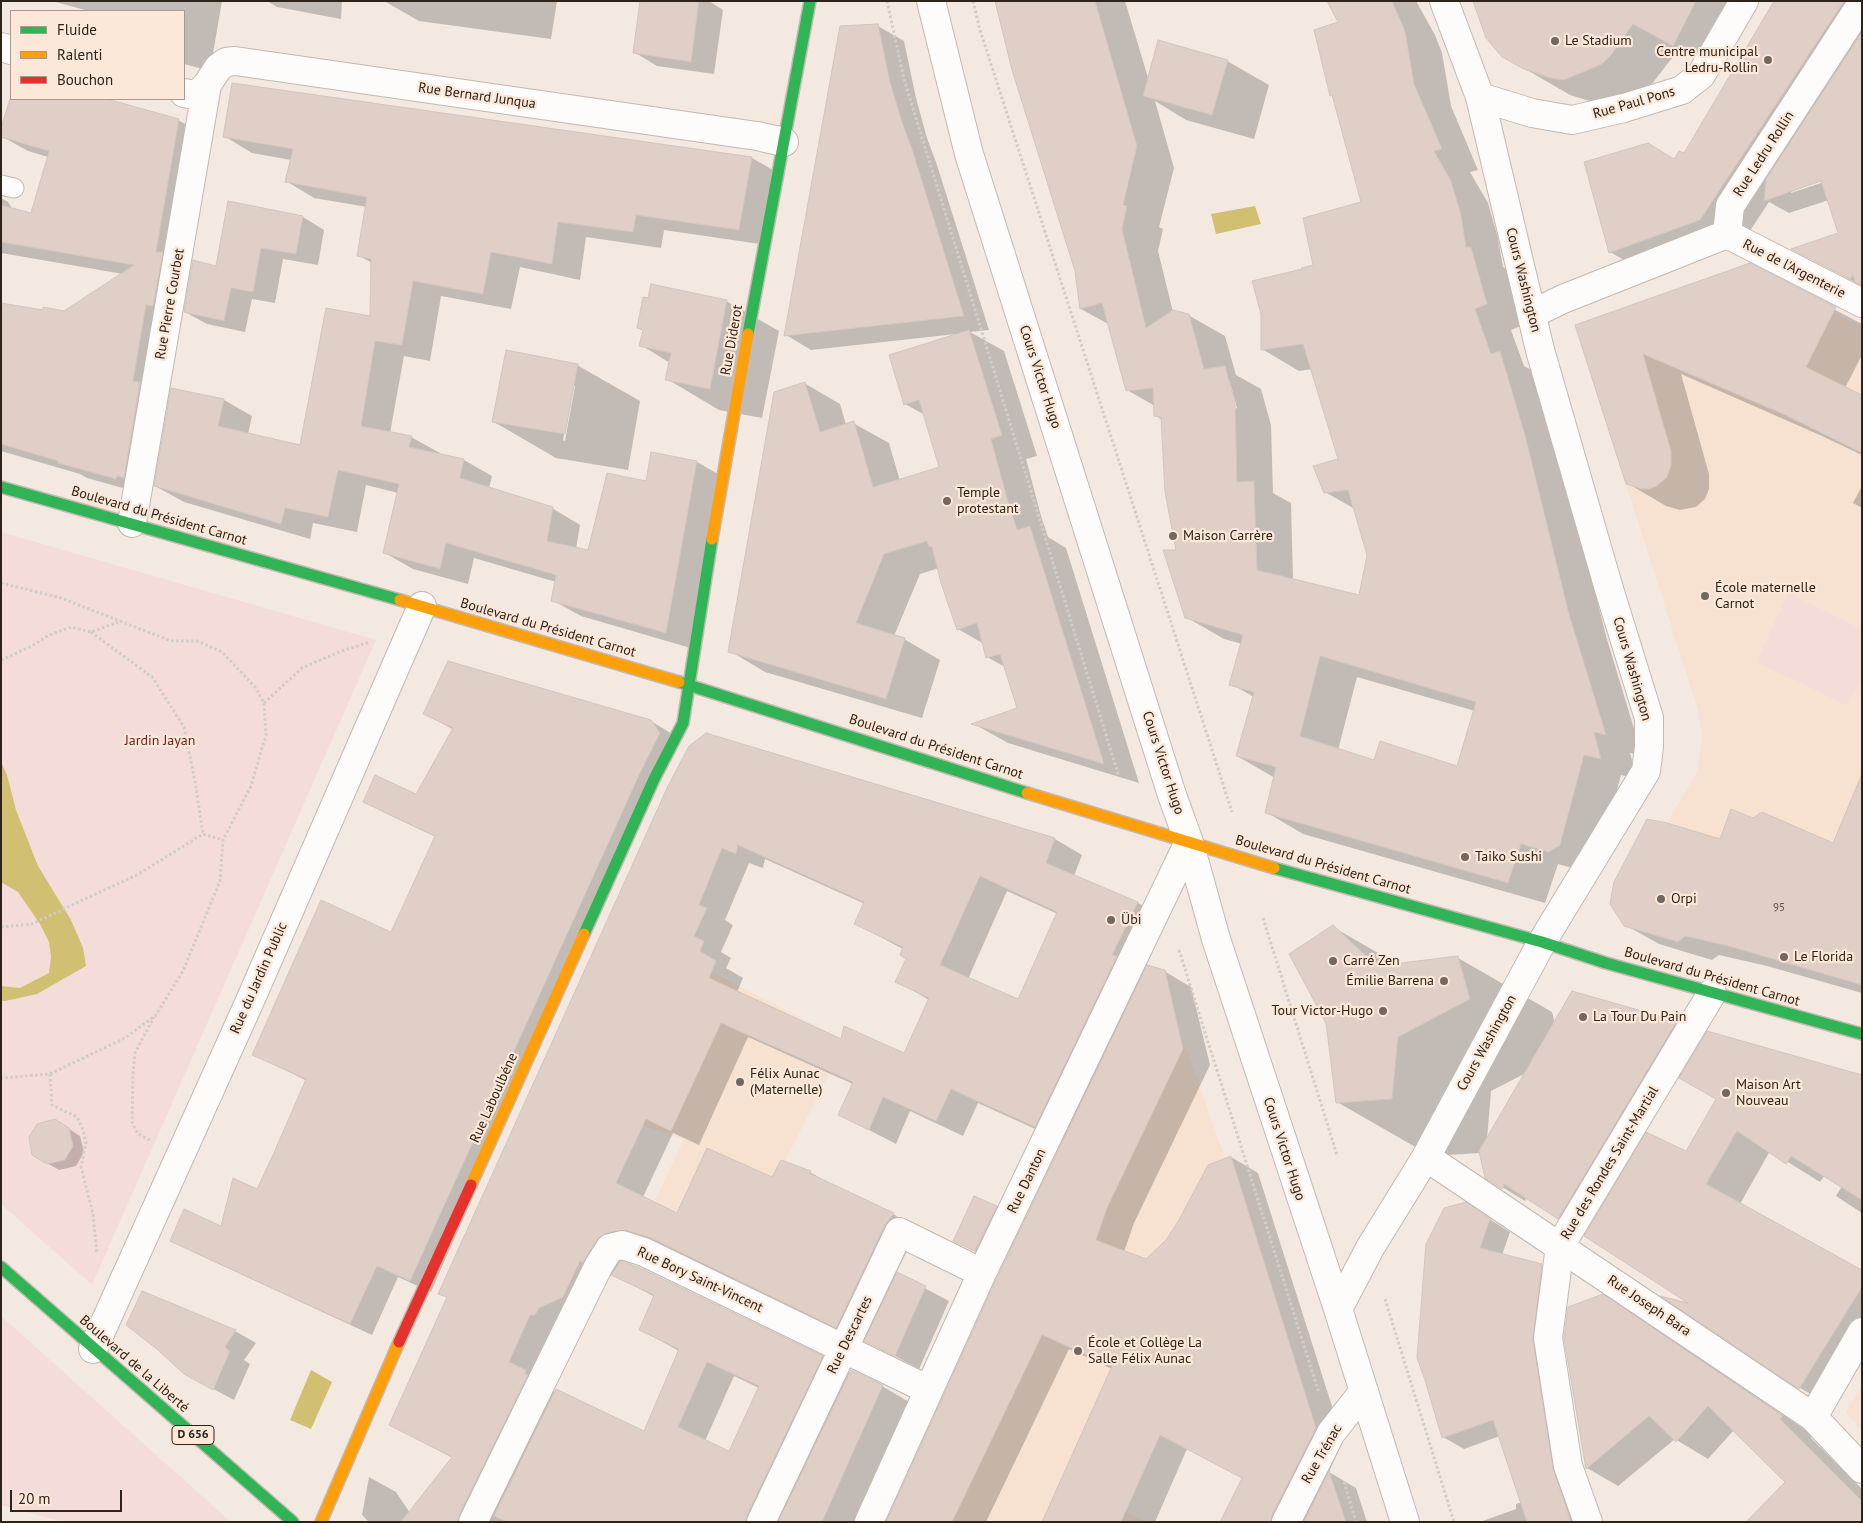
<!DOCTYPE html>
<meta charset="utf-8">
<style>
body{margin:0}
#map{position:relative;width:1863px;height:1523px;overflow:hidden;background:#f3e9e1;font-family:"PT Sans",sans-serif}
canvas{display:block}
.frame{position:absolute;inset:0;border:2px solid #2e2319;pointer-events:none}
.legend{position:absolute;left:10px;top:10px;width:175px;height:90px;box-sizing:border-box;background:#fbe8d9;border:1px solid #a9998c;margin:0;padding:6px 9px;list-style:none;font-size:15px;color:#2e2319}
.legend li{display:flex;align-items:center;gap:10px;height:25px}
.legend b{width:25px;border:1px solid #a9998c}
.scale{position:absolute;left:10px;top:1490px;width:112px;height:22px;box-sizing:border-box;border:2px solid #2e2319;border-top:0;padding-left:6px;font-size:15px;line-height:18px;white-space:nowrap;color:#2e2319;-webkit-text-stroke:4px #fbe8d9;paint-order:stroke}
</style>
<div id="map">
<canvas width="1863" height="1523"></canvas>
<div class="frame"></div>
<ul class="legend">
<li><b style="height:6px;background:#30b455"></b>Fluide</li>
<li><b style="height:6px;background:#ff9f0a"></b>Ralenti</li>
<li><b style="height:6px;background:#e5322d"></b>Bouchon</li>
</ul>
<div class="scale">20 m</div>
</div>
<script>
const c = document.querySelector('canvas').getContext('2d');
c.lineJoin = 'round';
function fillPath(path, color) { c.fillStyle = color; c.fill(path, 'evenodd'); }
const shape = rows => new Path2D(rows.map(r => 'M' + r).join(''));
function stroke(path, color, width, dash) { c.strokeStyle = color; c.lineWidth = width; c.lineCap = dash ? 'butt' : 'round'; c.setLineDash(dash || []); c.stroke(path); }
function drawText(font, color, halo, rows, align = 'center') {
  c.font = font + ' "PT Sans",sans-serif'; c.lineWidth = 4.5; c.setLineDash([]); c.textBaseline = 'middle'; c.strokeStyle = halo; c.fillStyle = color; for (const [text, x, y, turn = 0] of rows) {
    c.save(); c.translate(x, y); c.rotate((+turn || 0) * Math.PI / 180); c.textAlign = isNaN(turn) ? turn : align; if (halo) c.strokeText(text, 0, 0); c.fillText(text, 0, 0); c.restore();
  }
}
fillPath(shape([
 [1744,265,1769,281,1862,327,1862,776,1833,843,1772,826,1732,809,1720,839,1667,823,1698,770,1702,734,1697,707,1575,325],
 [712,972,846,1041,729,1271,640,1233,684,1139,634,1123],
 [1106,1046,1139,1058,1186,1047,1225,1158,1246,1202,1263,1255,1236,1264,1126,1511,1145,1522,882,1522,1043,1171],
 [1862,1385,1862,1431,1846,1412]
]), '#f7e2d2');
fillPath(shape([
 [1,532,376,640,92,1285,1,1204],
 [1788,593,1862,629,1862,678,1848,706,1756,662],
 [1,1316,231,1522,63,1522,1,1505]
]), '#f4ddd8');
fillPath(shape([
 [1255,206,1261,224,1216,234,1211,214],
 [1,762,7,775,16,810,38,866,71,920,83,948,86,966,37,994,5,1001,1,1001,1,986,20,988,49,973,51,957,49,942,40,924,18,892,1,882],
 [311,1370,332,1382,311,1429,290,1420]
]), '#d1c072');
fillPath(shape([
 [52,1,222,1,210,71,184,64,184,11,89,11],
 [267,1,342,1,341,19,277,7],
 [384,1,557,1,551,39,419,21],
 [641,1,709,1,723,10,714,74,657,66,634,52],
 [996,1,1125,1,1149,81,1227,61,1269,85,1254,139,1186,120,1155,101,1174,168,1159,227,1163,229,1158,251,1173,312,1188,315,1225,336,1236,375,1261,389,1271,425,1273,493,1291,503,1293,580,1360,597,1368,555,1355,509,1325,492,1339,460,1312,369,1299,371,1262,349,1315,266,1363,203,1334,97,1331,95,1340,23,1328,1,1416,1,1435,35,1442,53,1451,106,1478,170,1470,172,1488,203,1498,238,1503,267,1508,270,1523,325,1511,330,1524,366,1537,373,1562,457,1606,636,1642,755,1630,753,1637,779,1621,775,1597,866,1586,872,1558,864,1545,903,1303,834,1266,812,1275,778,1237,756,1254,697,1231,684,1242,644,1224,639,1186,617,1162,420,1155,415,1155,406,1127,390,1110,325,1081,309,1076,271],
 [1228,382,1230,382,1237,408,1235,409],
 [1357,677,1475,711,1458,768,1375,761,1338,750],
 [1480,1,1754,1,1718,71,1679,49,1648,89,1596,103,1570,95,1503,56],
 [1777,1,1862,1,1862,286,1794,250,1840,234,1829,200,1789,213,1769,202,1742,243,1652,276,1610,252,1675,160,1684,154],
 [1826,178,1827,181,1791,193,1791,190],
 [878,26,904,41,916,98,927,138,937,165,989,330,970,332,1004,351,1037,456,1026,459,1041,516,1048,537,1066,548,1139,783,1008,743,974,724,1018,709,1005,667,987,657,984,644,958,629,939,568,920,574,894,636,904,639,940,660,922,718,765,672,730,651,804,383,840,404,846,425,853,423,889,443,900,481,940,468,925,415,905,404,956,334,811,350,786,335],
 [11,99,102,99,178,120,206,136,183,266,190,269,181,321,174,320,161,395,168,399,151,493,144,491,144,494,87,478,80,474,1,451,1,304,44,311,64,313,123,274,1,253,1,198,8,202,13,210,32,215,48,157,28,151,1,136],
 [224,136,752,158,780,174,767,245,664,230,661,248,586,237,580,280,520,267,511,309,441,296,430,361,404,356,390,433,411,437,440,453,439,455,464,460,492,476,489,488,552,508,580,525,576,549,589,551,647,482,697,462,725,478,694,649,581,616,552,600,556,582,474,558,468,584,413,569,385,553,398,493,366,485,357,532,313,523,310,539,184,502,155,486,224,400,252,416,248,434,301,446,371,317,372,263,358,255,367,207,314,198,286,181,291,160,252,153],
 [303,217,324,230,318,265,283,259,275,303,252,299,245,332,207,324,185,312,217,267],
 [1750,265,1862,324,1862,355,1845,388,1862,396,1862,455,1822,436,1681,374,1709,474,1709,489,1705,499,1696,507,1680,510,1666,506,1627,483,1576,325],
 [726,301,779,331,762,418,719,410,667,379,670,363,641,345,644,331,638,328],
 [577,365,640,401,628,470,556,458,494,422],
 [573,386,575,386,565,441,563,440],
 [1862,486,1862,508,1853,503],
 [425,714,651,721,672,734,431,1292,398,1277,372,1335,193,1252,172,1240,222,1227,258,1190,307,1081,254,1054,392,934,436,837,385,813,364,801,416,795,454,730],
 [790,760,1055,839,1082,855,1074,876,1138,903,1165,918,1138,970,1144,974,1164,971,1191,987,1210,1065,1134,1223,1124,1252,1146,1261,1167,1241,1180,1221,1209,1166,1231,1157,1258,1173,1343,1441,1329,1472,1356,1488,1367,1522,1228,1522,1244,1479,1187,1449,1155,1522,1044,1522,1112,1369,1069,1349,986,1522,888,1522,1064,1142,978,1103,963,1136,910,1111,896,1144,840,1115,853,1084,748,1037,699,1145,673,1133,643,1197,678,1214,773,1179,810,1172,837,1188,893,1214,920,1229,912,1241,896,1273,949,1301,919,1369,865,1340,864,1342,679,1253,654,1245,624,1255,617,1267,822,1357,850,1373,882,1386,909,1402,856,1522,369,1522,362,1515,369,1477,396,1492,410,1513,453,1458,390,1425,448,1298,440,1293,669,786],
 [765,859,865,904,856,924,903,949,907,959,897,981,929,1000,905,1055,842,1041,737,992,743,978,726,968,731,958,721,952,733,925,725,920,749,863,763,868],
 [1007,891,1058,914,1018,1001,968,979],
 [612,1274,655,1297,641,1330,679,1351,644,1432,551,1390,608,1275,610,1277],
 [734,1376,759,1388,729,1452,705,1441],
 [1862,778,1862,993,1767,966,1719,955,1712,960,1659,944,1625,925,1721,841,1753,819,1833,845],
 [1333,927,1399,965,1458,958,1552,1012,1555,1023,1573,992,1676,1022,1699,1036,1582,1231,1527,1197,1525,1201,1486,1177,1480,1153,1431,1156,1337,1102],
 [1526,1073,1487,1139,1491,1091],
 [1862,1077,1862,1213,1836,1196,1842,1186,1825,1175,1820,1182,1770,1151,1740,1204,1862,1271,1862,1361,1834,1407,1800,1388,1667,1299,1694,1306,1687,1152],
 [66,1127,80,1136,84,1152,76,1166,59,1170,47,1163],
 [1466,1204,1510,1232,1502,1255,1541,1266,1562,1277,1553,1353,1587,1522,1480,1522,1516,1509,1516,1504,1522,1502,1500,1436,1464,1449,1443,1437],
 [996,1207,1007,1214,987,1257,954,1241],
 [142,1292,235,1331,256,1343,244,1360,250,1364,234,1400,206,1385],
 [1602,1296,1634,1314,1813,1435,1811,1438,1862,1489,1862,1522,1787,1482,1734,1430,1708,1459,1675,1439,1618,1486,1587,1468]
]), '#0003');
const building = shape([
 [640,1,699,1,691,62,633,53,640,1],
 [995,1,1095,1,1137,146,1123,205,1127,206,1122,229,1146,328,1173,310,1189,314,1204,369,1225,366,1235,402,1237,482,1254,481,1257,570,1359,595,1367,555,1348,490,1324,493,1313,466,1338,459,1303,344,1261,350,1261,314,1252,281,1302,269,1301,268,1313,265,1303,218,1361,202,1332,95,1330,96,1314,30,1338,22,1327,1,1392,1,1405,31,1414,84,1442,149,1434,151,1451,181,1461,215,1466,247,1471,247,1487,304,1475,309,1491,354,1500,351,1525,435,1569,614,1606,735,1594,732,1601,759,1584,755,1560,845,1549,852,1521,844,1508,883,1265,813,1276,767,1236,756,1254,692,1229,685,1243,635,1185,618,1163,550,1176,550,1165,492,1161,417,1154,416,1153,388,1126,391,1102,303,1080,309,1075,271,1012,70,995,1],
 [1320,656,1476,702,1457,766,1380,741,1374,760,1300,736,1320,656],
 [1473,1,1696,1,1673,46,1633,24,1611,55,1602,64,1564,80,1550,78,1524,69,1502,57,1486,38,1473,1],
 [1774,1,1844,1,1700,220,1609,253,1584,162,1648,143,1674,159,1679,151,1684,153,1774,1],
 [878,24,890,82,902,122,912,149,964,316,784,336,840,26,878,24],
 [1862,32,1862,285,1855,282,1853,275,1850,279,1791,249,1838,233,1821,181,1764,201,1766,179,1862,32],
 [1158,40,1228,60,1212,115,1143,96,1158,40],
 [232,83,752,157,739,230,636,215,633,232,558,222,552,264,491,252,483,294,413,281,402,345,375,341,361,426,412,436,409,447,464,459,460,478,553,507,547,541,588,550,607,473,646,481,651,452,697,461,666,633,551,601,556,575,446,543,440,569,383,553,399,484,338,470,328,517,285,508,281,524,154,486,171,388,224,399,218,426,300,445,326,308,370,316,371,259,357,256,367,197,285,182,293,149,223,137,232,83],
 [10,99,107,99,179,119,156,252,163,252,153,306,146,305,133,381,140,382,124,478,117,476,116,479,58,463,58,461,1,444,1,303,43,310,43,307,64,311,134,265,1,242,1,205,31,213,49,151,1,137,1,128,10,99],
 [228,201,303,216,296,254,261,248,253,292,231,288,224,321,184,312,193,260,216,266,228,201],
 [1750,263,1836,307,1806,367,1862,395,1862,453,1783,414,1643,354,1671,451,1671,466,1667,477,1657,486,1649,489,1641,489,1626,484,1575,325,1750,263],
 [651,284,727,300,710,389,665,380,671,353,639,346,643,330,637,328,643,297,648,298,651,284],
 [969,330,1002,435,991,439,1006,494,1017,530,1030,526,1104,764,971,724,1017,708,1000,654,986,658,977,623,957,630,941,583,932,547,929,547,927,541,884,554,856,623,905,638,886,699,728,652,774,392,805,382,820,432,854,421,873,487,904,478,939,467,919,400,904,405,889,355,969,330],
 [506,350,578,364,565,434,492,422,506,350],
 [448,661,651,720,660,733,640,773,410,1281,377,1266,350,1324,170,1241,184,1209,221,1226,233,1178,257,1189,273,1155,306,1079,252,1055,321,900,391,932,435,836,363,802,375,775,416,794,453,728,423,714,448,661],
 [706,733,1055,838,1046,863,1138,902,1112,955,1117,956,1035,1127,951,1089,936,1121,883,1097,869,1130,838,1115,853,1082,721,1023,671,1131,646,1119,616,1183,677,1213,707,1148,772,1177,781,1160,811,1171,809,1173,894,1213,885,1225,836,1328,651,1238,626,1230,606,1233,597,1240,583,1262,580,1261,563,1297,539,1308,535,1315,530,1315,509,1362,526,1370,525,1374,528,1375,459,1515,458,1522,401,1522,452,1457,389,1425,447,1297,438,1294,668,786,689,746,706,733],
 [738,845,864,902,854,924,903,947,900,955,906,959,895,982,929,998,904,1053,844,1026,841,1039,709,978,716,961,700,951,704,941,694,936,707,908,699,905,722,848,736,854,738,845],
 [980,876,1057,912,1018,999,940,965,980,876],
 [1862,774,1862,985,1732,947,1685,936,1678,942,1624,926,1610,904,1614,882,1647,819,1667,823,1720,839,1731,809,1753,818,1762,812,1833,843,1862,774],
 [1333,925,1377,966,1458,956,1470,999,1398,1037,1392,1099,1336,1103,1326,1023,1289,954,1333,925],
 [1147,965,1165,970,1183,1049,1107,1208,1096,1240,1146,1259,1166,1240,1179,1220,1208,1165,1231,1156,1316,1428,1272,1515,1271,1522,1220,1522,1242,1478,1160,1435,1121,1522,1042,1522,1112,1366,1042,1335,952,1522,886,1522,996,1280,1147,965],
 [1572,991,1677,1021,1558,1219,1504,1184,1502,1189,1485,1178,1479,1151,1572,991],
 [1707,1031,1862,1075,1862,1200,1791,1156,1786,1164,1737,1131,1706,1184,1862,1270,1862,1287,1799,1389,1660,1296,1688,1303,1584,1236,1646,1132,1686,1151,1716,1099,1679,1078,1707,1031],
 [55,1119,69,1128,73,1146,65,1160,47,1164,32,1155,29,1137,37,1124,55,1119],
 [974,1196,997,1206,975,1251,953,1241,974,1196],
 [1466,1202,1490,1219,1480,1248,1542,1264,1533,1340,1553,1468,1571,1522,1527,1522,1493,1420,1442,1438,1424,1377,1417,1358,1426,1244,1444,1208,1466,1202],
 [621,1261,638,1267,823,1356,747,1515,746,1522,507,1522,494,1516,556,1389,644,1431,679,1349,639,1330,654,1295,611,1275,621,1261],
 [707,1362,759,1386,729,1451,678,1427,707,1362],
 [897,1272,926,1286,895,1356,864,1341,897,1272],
 [142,1291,236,1330,225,1347,230,1351,213,1390,184,1374,158,1350,126,1325,142,1291],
 [1603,1294,1783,1416,1780,1419,1862,1501,1862,1522,1746,1522,1785,1482,1708,1406,1676,1442,1649,1416,1586,1469,1564,1338,1568,1307,1603,1294],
 [851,1370,883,1385,822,1522,778,1522,851,1370],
 [1329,1471,1346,1522,1304,1522,1329,1471]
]);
fillPath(building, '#dfcfc6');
stroke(building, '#d0c5bf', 1);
const lane = shape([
 [1,185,14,188]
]);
const street = shape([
 [931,1,969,154,1172,795,1189,842,1216,939,1338,1309,1405,1522],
 [1,47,11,50],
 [184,93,194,95,200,92,207,85,218,68,226,62,235,61,757,136,784,142],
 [1480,97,1532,113,1572,120,1624,108,1682,90,1701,75,1744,1],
 [1727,234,1730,206,1862,3],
 [1727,234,1862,303],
 [1532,314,1563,299,1727,234],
 [132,523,207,85],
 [1426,1157,1813,1417,1862,1469],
 [1338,1309,1370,1248,1426,1157,1542,942,1646,771,1649,747,1649,718,1609,589,1540,350,1480,97,1444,1],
 [93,1349,249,1003,422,606],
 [1813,1417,1862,1332],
 [473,1522,599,1265,610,1248,622,1245,644,1252,929,1390],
 [761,1522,899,1232,982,1273],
 [869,1522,982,1273,1189,842],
 [1286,1522,1331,1433,1364,1391],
 [1588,1522,1568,1466,1548,1338,1560,1246,1712,993]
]);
const fast = shape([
 [748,334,810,1],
 [1,487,400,600],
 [679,682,1027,793],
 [1274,868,1542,942,1606,963,1862,1034],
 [584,934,654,779,683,723,712,539],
 [1,1267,293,1522]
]);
const slow = shape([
 [712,539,748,334],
 [400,600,679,682],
 [1027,793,1274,868],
 [471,1185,584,934],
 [321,1522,399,1342]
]);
const jam = shape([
 [399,1342,471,1185]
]);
stroke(lane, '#c2b9b1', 21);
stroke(street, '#c2b9b1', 30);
stroke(fast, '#c2b9b1', 14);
stroke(slow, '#c2b9b1', 14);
stroke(jam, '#c2b9b1', 14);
stroke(shape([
 [887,1,904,79,1119,777],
 [973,1,980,30,1232,812],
 [1,583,61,598,171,641,197,641,222,652,255,687,264,703,266,735,251,786,223,840,220,881,183,971,156,1015,125,1038,50,1074,1,1078],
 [91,632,152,677,184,727,195,781,203,834],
 [1,660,32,646,49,635,71,627,91,632,118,622],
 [264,703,302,668,339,652,370,642],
 [1263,918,1337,1155],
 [1,927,32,924,72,905,137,875,203,834,223,840],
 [1179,950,1319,1393],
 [50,1074,52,1105,77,1117,82,1127,86,1142,81,1167,93,1214,97,1254],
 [150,1140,138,1134,132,1122,133,1074,135,1053,154,1017],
 [1385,1299,1454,1522],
 [1344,1482,1356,1522]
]), '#d1ccc9', 3, [2.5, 2.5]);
stroke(lane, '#fdfcfa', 19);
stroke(street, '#fdfcfa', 28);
stroke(fast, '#30b455', 11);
stroke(slow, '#ff9f0a', 11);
stroke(jam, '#e5322d', 11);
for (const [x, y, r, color] of [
 [1555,41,5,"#73685f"],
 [1768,60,5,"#73685f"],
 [947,501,5,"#73685f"],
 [1173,536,5,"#73685f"],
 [1705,596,5,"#73685f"],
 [1465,857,5,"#73685f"],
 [1661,899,5,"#73685f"],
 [1111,920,5,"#73685f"],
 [1784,957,5,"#73685f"],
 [1333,961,5,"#73685f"],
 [1444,981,5,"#73685f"],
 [1383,1011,5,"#73685f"],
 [1583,1017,5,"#73685f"],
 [740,1082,5,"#73685f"],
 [1726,1093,5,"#73685f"],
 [1078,1351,5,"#73685f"]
]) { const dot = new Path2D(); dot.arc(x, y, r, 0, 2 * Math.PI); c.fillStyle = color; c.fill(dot); stroke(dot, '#fbe8d9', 2); }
drawText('11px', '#5d5147', null, [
 ["95",1779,908]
]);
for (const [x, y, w] of [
 [193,1435,42]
]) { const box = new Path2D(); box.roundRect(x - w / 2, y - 9.5, w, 19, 4); c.fillStyle = '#fbe8d9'; c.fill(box); stroke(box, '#2e2319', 1); }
drawText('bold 12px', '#2e2319', null, [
 ["D 656",193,1435]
]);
drawText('14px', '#2e2319', '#fbe8d9', [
 ["Le Stadium",1565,41],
 ["Centre municipal",1758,52,"right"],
 ["Ledru-Rollin",1758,68,"right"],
 ["Temple",957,493],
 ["protestant",957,509],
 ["Maison Carrère",1183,536],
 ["École maternelle",1715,588],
 ["Carnot",1715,604],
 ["Taiko Sushi",1475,857],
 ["Orpi",1671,899],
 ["Übi",1121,920],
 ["Le Florida",1794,957],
 ["Carré Zen",1343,961],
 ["Émilie Barrena",1434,981,"right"],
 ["Tour Victor-Hugo",1373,1011,"right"],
 ["La Tour Du Pain",1593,1017],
 ["Félix Aunac",750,1074],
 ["(Maternelle)",750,1090],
 ["Maison Art",1736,1085],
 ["Nouveau",1736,1101],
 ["École et Collège La",1088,1343],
 ["Salle Félix Aunac",1088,1359]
], 'left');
drawText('14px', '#2e2319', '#fbe8d9', [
 ["Rue Bernard Junqua",477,96,8],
 ["Rue Paul Pons",1634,103,-16],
 ["Rue Ledru Rollin",1764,154,-57],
 ["Rue de l'Argenterie",1794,269,27],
 ["Cours Washington",1523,280,76],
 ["Rue Pierre Courbet",170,304,-80],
 ["Rue Diderot",732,340,-80],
 ["Cours Victor Hugo",1040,377,72],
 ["Boulevard du Président Carnot",159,516,16],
 ["Boulevard du Président Carnot",548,628,16],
 ["Cours Washington",1632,669,74],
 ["Boulevard du Président Carnot",936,747,18],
 ["Cours Victor Hugo",1163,763,72],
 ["Boulevard du Président Carnot",1323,865,16],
 ["Boulevard du Président Carnot",1712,977,16],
 ["Rue du Jardin Public",259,978,-66],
 ["Cours Washington",1487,1043,-61],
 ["Rue Laboulbéne",494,1098,-66],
 ["Cours Victor Hugo",1284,1149,72],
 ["Rue des Rondes Saint-Martial",1610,1163,-59],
 ["Rue Danton",1027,1181,-64],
 ["Rue Bory Saint-Vincent",700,1280,25],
 ["Rue Joseph Bara",1649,1306,34],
 ["Rue Descartes",850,1335,-64],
 ["Boulevard de la Liberté",134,1364,41],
 ["Rue Trénac",1322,1454,-60]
]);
drawText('14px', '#761b1c', '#fbe8d9', [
 ["Jardin Jayan",160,741]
]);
</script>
